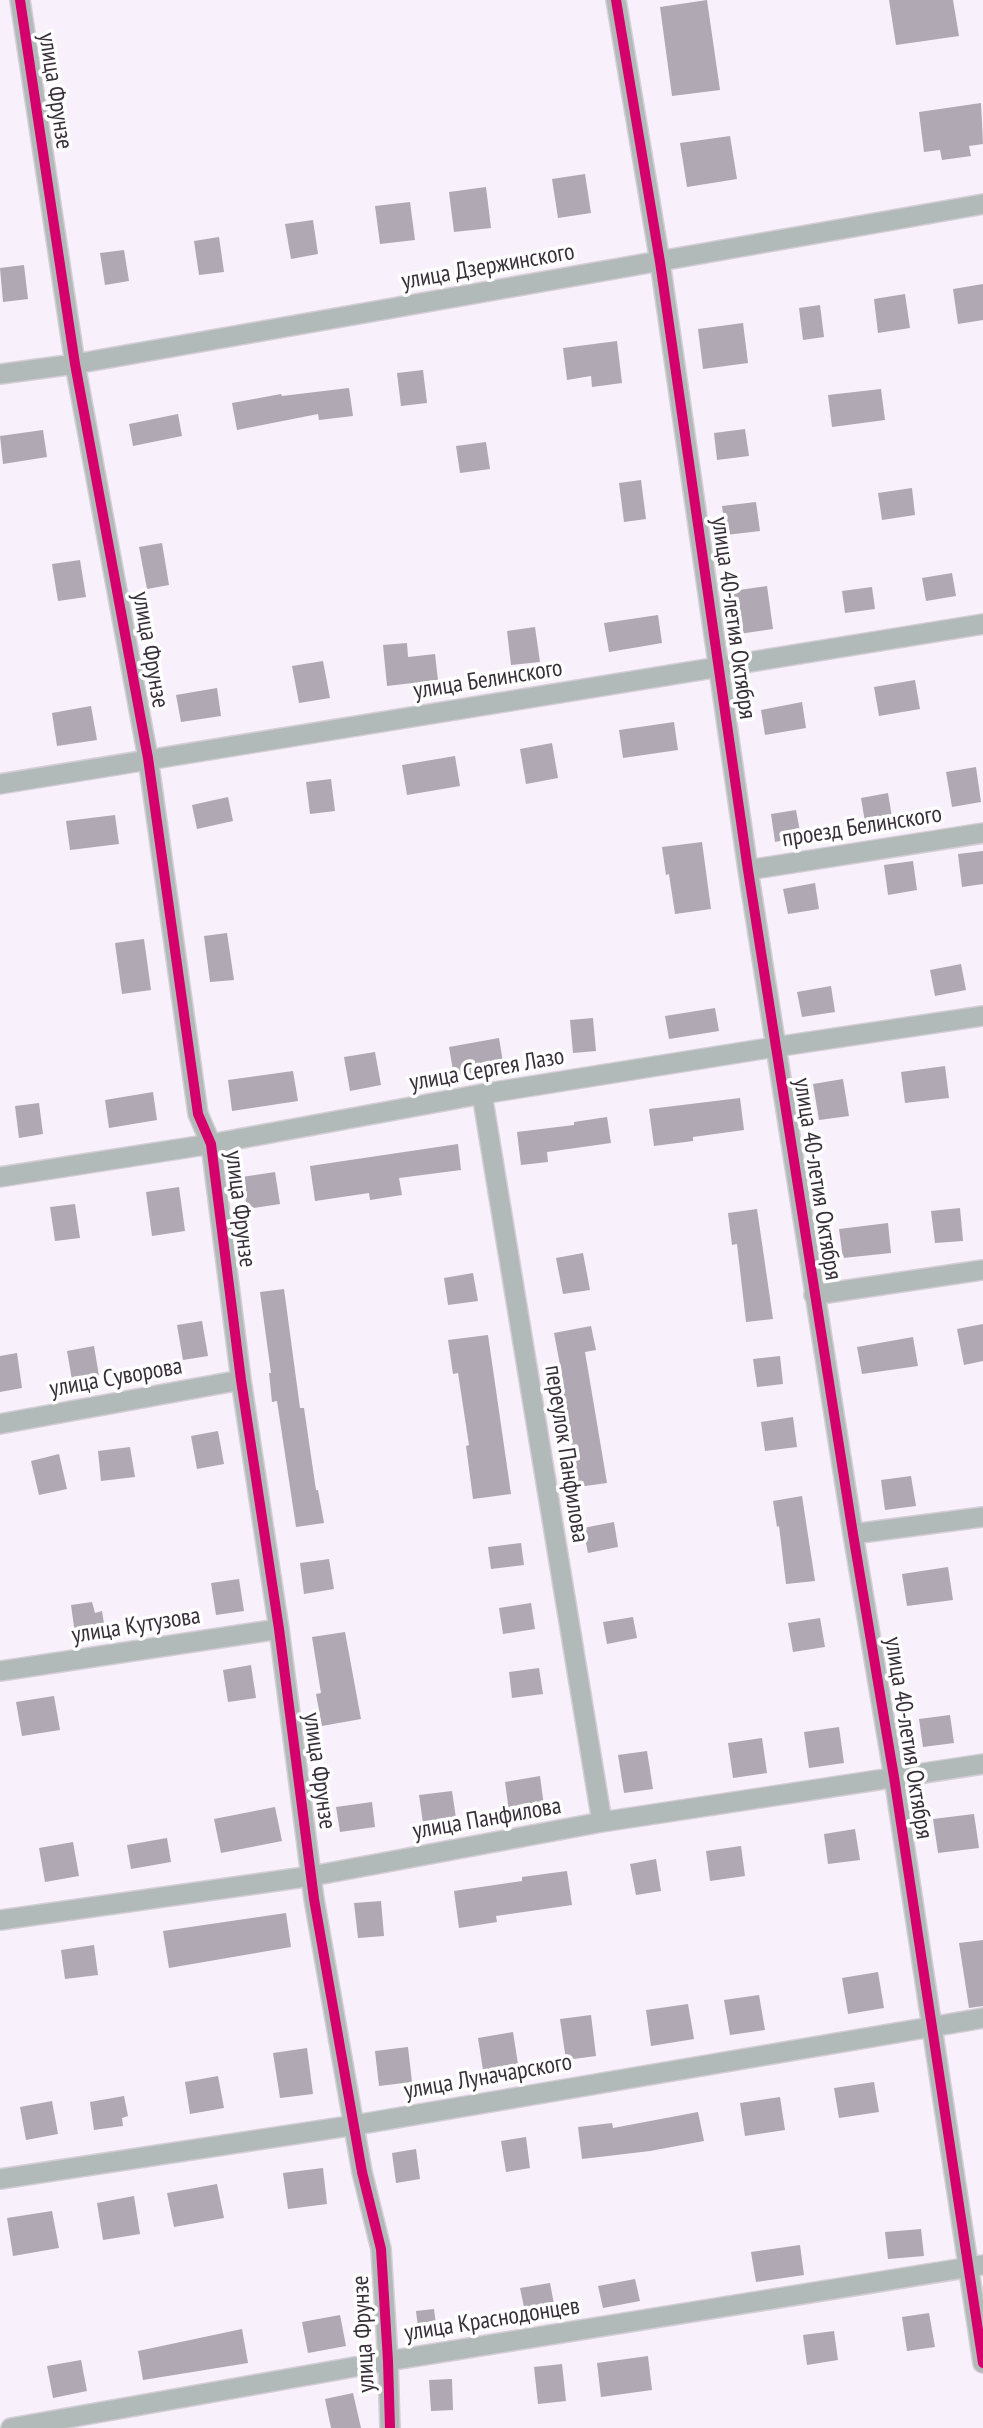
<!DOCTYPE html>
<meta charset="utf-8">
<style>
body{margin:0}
canvas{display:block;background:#f8f0fa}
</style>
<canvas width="983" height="2428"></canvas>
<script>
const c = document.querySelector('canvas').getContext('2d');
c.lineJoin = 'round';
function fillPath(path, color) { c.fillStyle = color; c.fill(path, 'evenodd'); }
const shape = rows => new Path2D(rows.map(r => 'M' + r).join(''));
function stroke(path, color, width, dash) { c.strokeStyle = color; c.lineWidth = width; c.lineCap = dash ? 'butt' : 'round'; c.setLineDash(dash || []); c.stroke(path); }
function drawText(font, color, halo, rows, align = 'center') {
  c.font = font + ' "PT Sans Narrow",sans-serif'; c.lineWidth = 7; c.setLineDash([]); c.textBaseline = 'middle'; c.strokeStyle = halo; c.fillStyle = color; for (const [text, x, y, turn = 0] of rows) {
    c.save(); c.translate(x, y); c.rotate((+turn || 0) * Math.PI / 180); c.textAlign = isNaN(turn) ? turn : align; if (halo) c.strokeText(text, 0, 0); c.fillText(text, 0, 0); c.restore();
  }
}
fillPath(shape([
 [707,0,720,90,672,96,660,7],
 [889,0,953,0,959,36,896,45],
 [981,103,983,144,969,146,971,156,942,160,940,150,924,152,919,112],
 [730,136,737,179,687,187,680,143],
 [585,174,591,213,558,218,552,179],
 [486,187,491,228,454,232,449,192],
 [410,202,415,240,380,244,375,206],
 [313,220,318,254,291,259,285,224],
 [219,237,224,272,199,275,194,241],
 [124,250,129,281,105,285,100,253],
 [24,265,28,299,3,302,0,268],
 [983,284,983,320,958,324,953,289],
 [905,294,910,328,878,333,874,299],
 [820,305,824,337,803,340,799,308],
 [743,323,748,363,703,369,698,329],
 [617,341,622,383,592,387,591,376,567,380,563,348],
 [423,370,427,403,401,406,397,373],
 [349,388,353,416,319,420,318,414,237,430,232,403,281,394,282,396],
 [881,389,885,420,832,427,828,395],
 [178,414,182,436,133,446,129,424],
 [745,429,749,456,717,460,714,433],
 [43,430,47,457,3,464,0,436],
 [486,442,490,469,460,473,456,446],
 [641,480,646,519,624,522,619,483],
 [912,488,915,515,882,520,878,493],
 [756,502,760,531,726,535,722,506],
 [162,543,169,585,147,589,139,547],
 [80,560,86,597,58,601,52,564],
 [952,573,956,596,926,601,922,578],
 [767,586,773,629,739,634,732,591],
 [872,587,875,609,845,613,842,591],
 [658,615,662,643,609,652,604,623],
 [535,627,540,662,511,665,507,631],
 [407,643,408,657,435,654,438,680,387,686,383,645],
 [323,661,330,698,299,703,292,666],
 [915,680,920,709,879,716,874,687],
 [217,688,221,716,181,722,176,695],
 [802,702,806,728,765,735,761,710],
 [91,706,97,740,57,746,52,713],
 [674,722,678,750,623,758,619,730],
 [552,743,558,778,526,784,520,749],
 [455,756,460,786,407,795,402,765],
 [976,767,981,802,952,807,946,772],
 [331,779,335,811,310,814,306,782],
 [888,793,892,817,865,822,861,798],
 [228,797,233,821,197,829,192,805],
 [796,810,801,837,775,842,771,814],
 [115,815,119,844,70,850,66,821],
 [702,842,711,909,675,914,669,874,666,875,662,847],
 [983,851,983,884,962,887,958,854],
 [913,861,917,890,888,895,884,865],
 [815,883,819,909,788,914,783,889],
 [227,933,234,980,210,982,204,936],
 [144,939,151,990,122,994,115,943],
 [961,964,966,990,935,996,930,970],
 [831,986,835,1012,802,1017,797,992],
 [715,1008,719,1031,669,1039,665,1016],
 [593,1018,596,1051,573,1053,570,1020],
 [499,1038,504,1068,454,1076,449,1047],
 [375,1052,381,1085,350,1091,344,1057],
 [945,1066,949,1098,905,1103,901,1072],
 [293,1071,298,1101,232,1111,228,1080],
 [843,1079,849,1116,819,1120,813,1084],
 [153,1092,157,1120,109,1128,105,1100],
 [740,1098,744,1130,693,1137,693,1141,654,1146,649,1109],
 [39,1103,43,1134,19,1138,15,1106],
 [607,1117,611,1143,547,1152,548,1162,521,1165,517,1132,574,1125,574,1122],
 [458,1144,461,1170,399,1178,402,1195,370,1200,369,1193,315,1201,310,1166],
 [275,1172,280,1204,247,1209,242,1177],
 [179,1187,185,1231,152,1236,146,1192],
 [75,1204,80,1238,55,1241,50,1207],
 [960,1208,963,1241,935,1243,931,1211],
 [757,1209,773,1319,746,1322,737,1244,732,1245,728,1213],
 [888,1223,891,1253,843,1258,839,1229],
 [583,1253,590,1290,563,1294,556,1258],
 [473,1273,478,1301,448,1305,444,1278],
 [284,1289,300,1408,304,1408,316,1490,318,1490,324,1523,296,1527,277,1401,272,1402,269,1373,271,1373,260,1292],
 [202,1321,208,1356,183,1360,177,1325],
 [983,1324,983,1361,964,1365,957,1329],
 [591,1326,596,1350,585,1352,607,1483,578,1487,561,1387,564,1386,554,1333],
 [488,1335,511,1494,473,1499,466,1446,469,1445,458,1373,453,1374,448,1340],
 [913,1337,918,1366,862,1374,857,1347],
 [94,1346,99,1376,72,1380,67,1351],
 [17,1353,22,1388,0,1392,0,1356],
 [780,1356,783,1384,757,1387,753,1359],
 [793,1417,797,1447,765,1451,761,1422],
 [218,1431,224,1464,197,1469,191,1436],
 [130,1447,135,1477,101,1481,98,1451],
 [59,1454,67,1489,39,1495,31,1461],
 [911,1476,916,1506,885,1510,881,1480],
 [802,1496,815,1581,786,1584,779,1526,777,1527,773,1501],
 [614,1522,618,1547,588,1553,583,1528],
 [521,1543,524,1565,491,1569,488,1547],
 [329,1559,334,1589,304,1594,300,1563],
 [948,1567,953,1600,907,1606,902,1574],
 [239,1579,244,1611,216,1615,211,1583],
 [92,1602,95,1613,102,1611,106,1636,76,1641,71,1605],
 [531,1603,535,1629,503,1634,499,1608],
 [633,1617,637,1638,607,1644,603,1622],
 [820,1618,825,1647,793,1652,788,1623],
 [345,1632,361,1719,322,1726,316,1694,321,1693,312,1637],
 [251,1665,256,1698,228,1702,223,1670],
 [539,1668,543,1694,512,1698,509,1672],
 [54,1696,60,1730,22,1736,16,1702],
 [950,1715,954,1743,923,1747,919,1719],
 [839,1727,844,1763,809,1768,804,1732],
 [762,1738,767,1773,733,1778,728,1743],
 [647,1751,653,1789,624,1793,618,1755],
 [540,1776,544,1806,509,1811,505,1782],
 [452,1791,456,1818,423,1823,419,1795],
 [372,1802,375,1827,340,1832,336,1807],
 [275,1807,282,1841,221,1853,214,1819],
 [974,1814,979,1848,938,1853,933,1819],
 [855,1829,860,1860,828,1864,824,1834],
 [167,1838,171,1862,131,1869,127,1845],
 [73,1842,79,1876,45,1882,39,1848],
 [741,1846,745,1876,710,1881,706,1851],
 [656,1859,661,1891,636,1895,630,1864],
 [567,1871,572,1905,496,1916,497,1922,459,1928,454,1891,522,1881,522,1877],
 [381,1901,384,1936,358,1938,354,1903],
 [286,1913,291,1947,169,1968,163,1931],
 [983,1940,983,2006,969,2008,959,1943],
 [94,1945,98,1975,65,1979,61,1950],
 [878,1972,884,2008,848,2014,842,1978],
 [759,1995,765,2030,730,2035,724,2000],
 [688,2004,694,2039,651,2046,646,2010],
 [591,2015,596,2056,566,2060,560,2019],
 [513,2032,518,2064,483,2070,478,2038],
 [408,2047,412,2082,379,2086,375,2051],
 [307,2048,313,2094,280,2098,273,2053],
 [218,2076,224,2108,190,2114,185,2082],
 [874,2082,879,2112,839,2118,834,2088],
 [124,2096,128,2116,122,2118,123,2126,94,2130,90,2102],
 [780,2097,785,2130,745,2136,740,2103],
 [52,2101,58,2134,26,2140,20,2107],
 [698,2112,704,2141,650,2151,582,2159,578,2127,612,2123,613,2128],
 [526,2137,530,2168,506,2172,501,2141],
 [416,2149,420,2179,396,2183,392,2153],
 [323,2168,327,2204,288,2209,283,2173],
 [217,2184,224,2218,174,2227,167,2193],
 [134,2196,140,2234,103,2240,97,2203],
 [52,2211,59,2248,13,2256,7,2218],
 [921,2229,924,2256,888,2259,885,2232],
 [800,2245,804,2275,756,2282,751,2252],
 [635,2279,640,2301,603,2308,598,2286],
 [550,2283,556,2315,527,2321,520,2288],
 [434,2309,437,2332,419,2335,416,2311],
 [929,2313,935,2347,907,2351,902,2317],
 [340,2315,346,2346,308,2353,302,2322],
 [242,2329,248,2363,143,2380,138,2351],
 [834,2331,838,2360,807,2365,803,2335],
 [648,2356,652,2390,601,2397,597,2363],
 [81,2360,87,2391,53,2398,47,2366],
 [562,2364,566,2401,538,2404,534,2367],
 [452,2379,453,2410,431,2411,429,2380],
 [353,2393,361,2428,331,2428,325,2399]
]), '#b0a8b2');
const street = shape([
 [20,0,75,364,148,758,198,1114,211,1144,241,1380,279,1629,314,1899,362,2172,381,2249,388,2361,390,2428],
 [616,0,660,262,748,870,853,1534,894,1777,983,2363],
 [0,374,75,364,983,204],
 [0,784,983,624],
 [748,870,983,833],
 [482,1094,602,1822],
 [0,1177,211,1144,482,1094,775,1047,983,1016],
 [814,1295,983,1270],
 [0,1424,241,1380],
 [853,1534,983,1517],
 [0,1671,279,1629],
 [0,1920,312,1876,602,1822,983,1764],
 [0,2179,355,2125,983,2018],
 [11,2428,388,2361,983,2265]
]);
stroke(street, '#d5ced7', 22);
stroke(street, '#b1bab8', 19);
stroke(shape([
 [20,0,75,364,148,758,198,1114,211,1144,241,1380,279,1629,314,1899,362,2172,381,2249,388,2361,390,2428],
 [616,0,660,262,748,870,853,1534,894,1777,983,2363]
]), '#d6006c', 10);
drawText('24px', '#382f3a', '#fff', [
 ["улица Фрунзе",55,91,81],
 ["улица Дзержинского",488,267,-10],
 ["улица 40-летия Октября",733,618,82],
 ["улица Фрунзе",150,650,80],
 ["улица Белинского",488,680,-9],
 ["проезд Белинского",862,827,-9],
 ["улица Сергея Лазо",487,1070,-10],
 ["улица 40-летия Октября",817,1179,81],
 ["улица Фрунзе",240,1209,83],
 ["улица Суворова",116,1378,-10],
 ["переулок Панфилова",566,1454,81],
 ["улица Кутузова",136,1626,-9],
 ["улица 40-летия Октября",908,1738,81],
 ["улица Фрунзе",319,1771,82],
 ["улица Панфилова",487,1819,-10],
 ["улица Луначарского",488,2077,-10],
 ["улица Краснодонцев",492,2320,-9],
 ["улица Фрунзе",364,2334,-93]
]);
</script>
